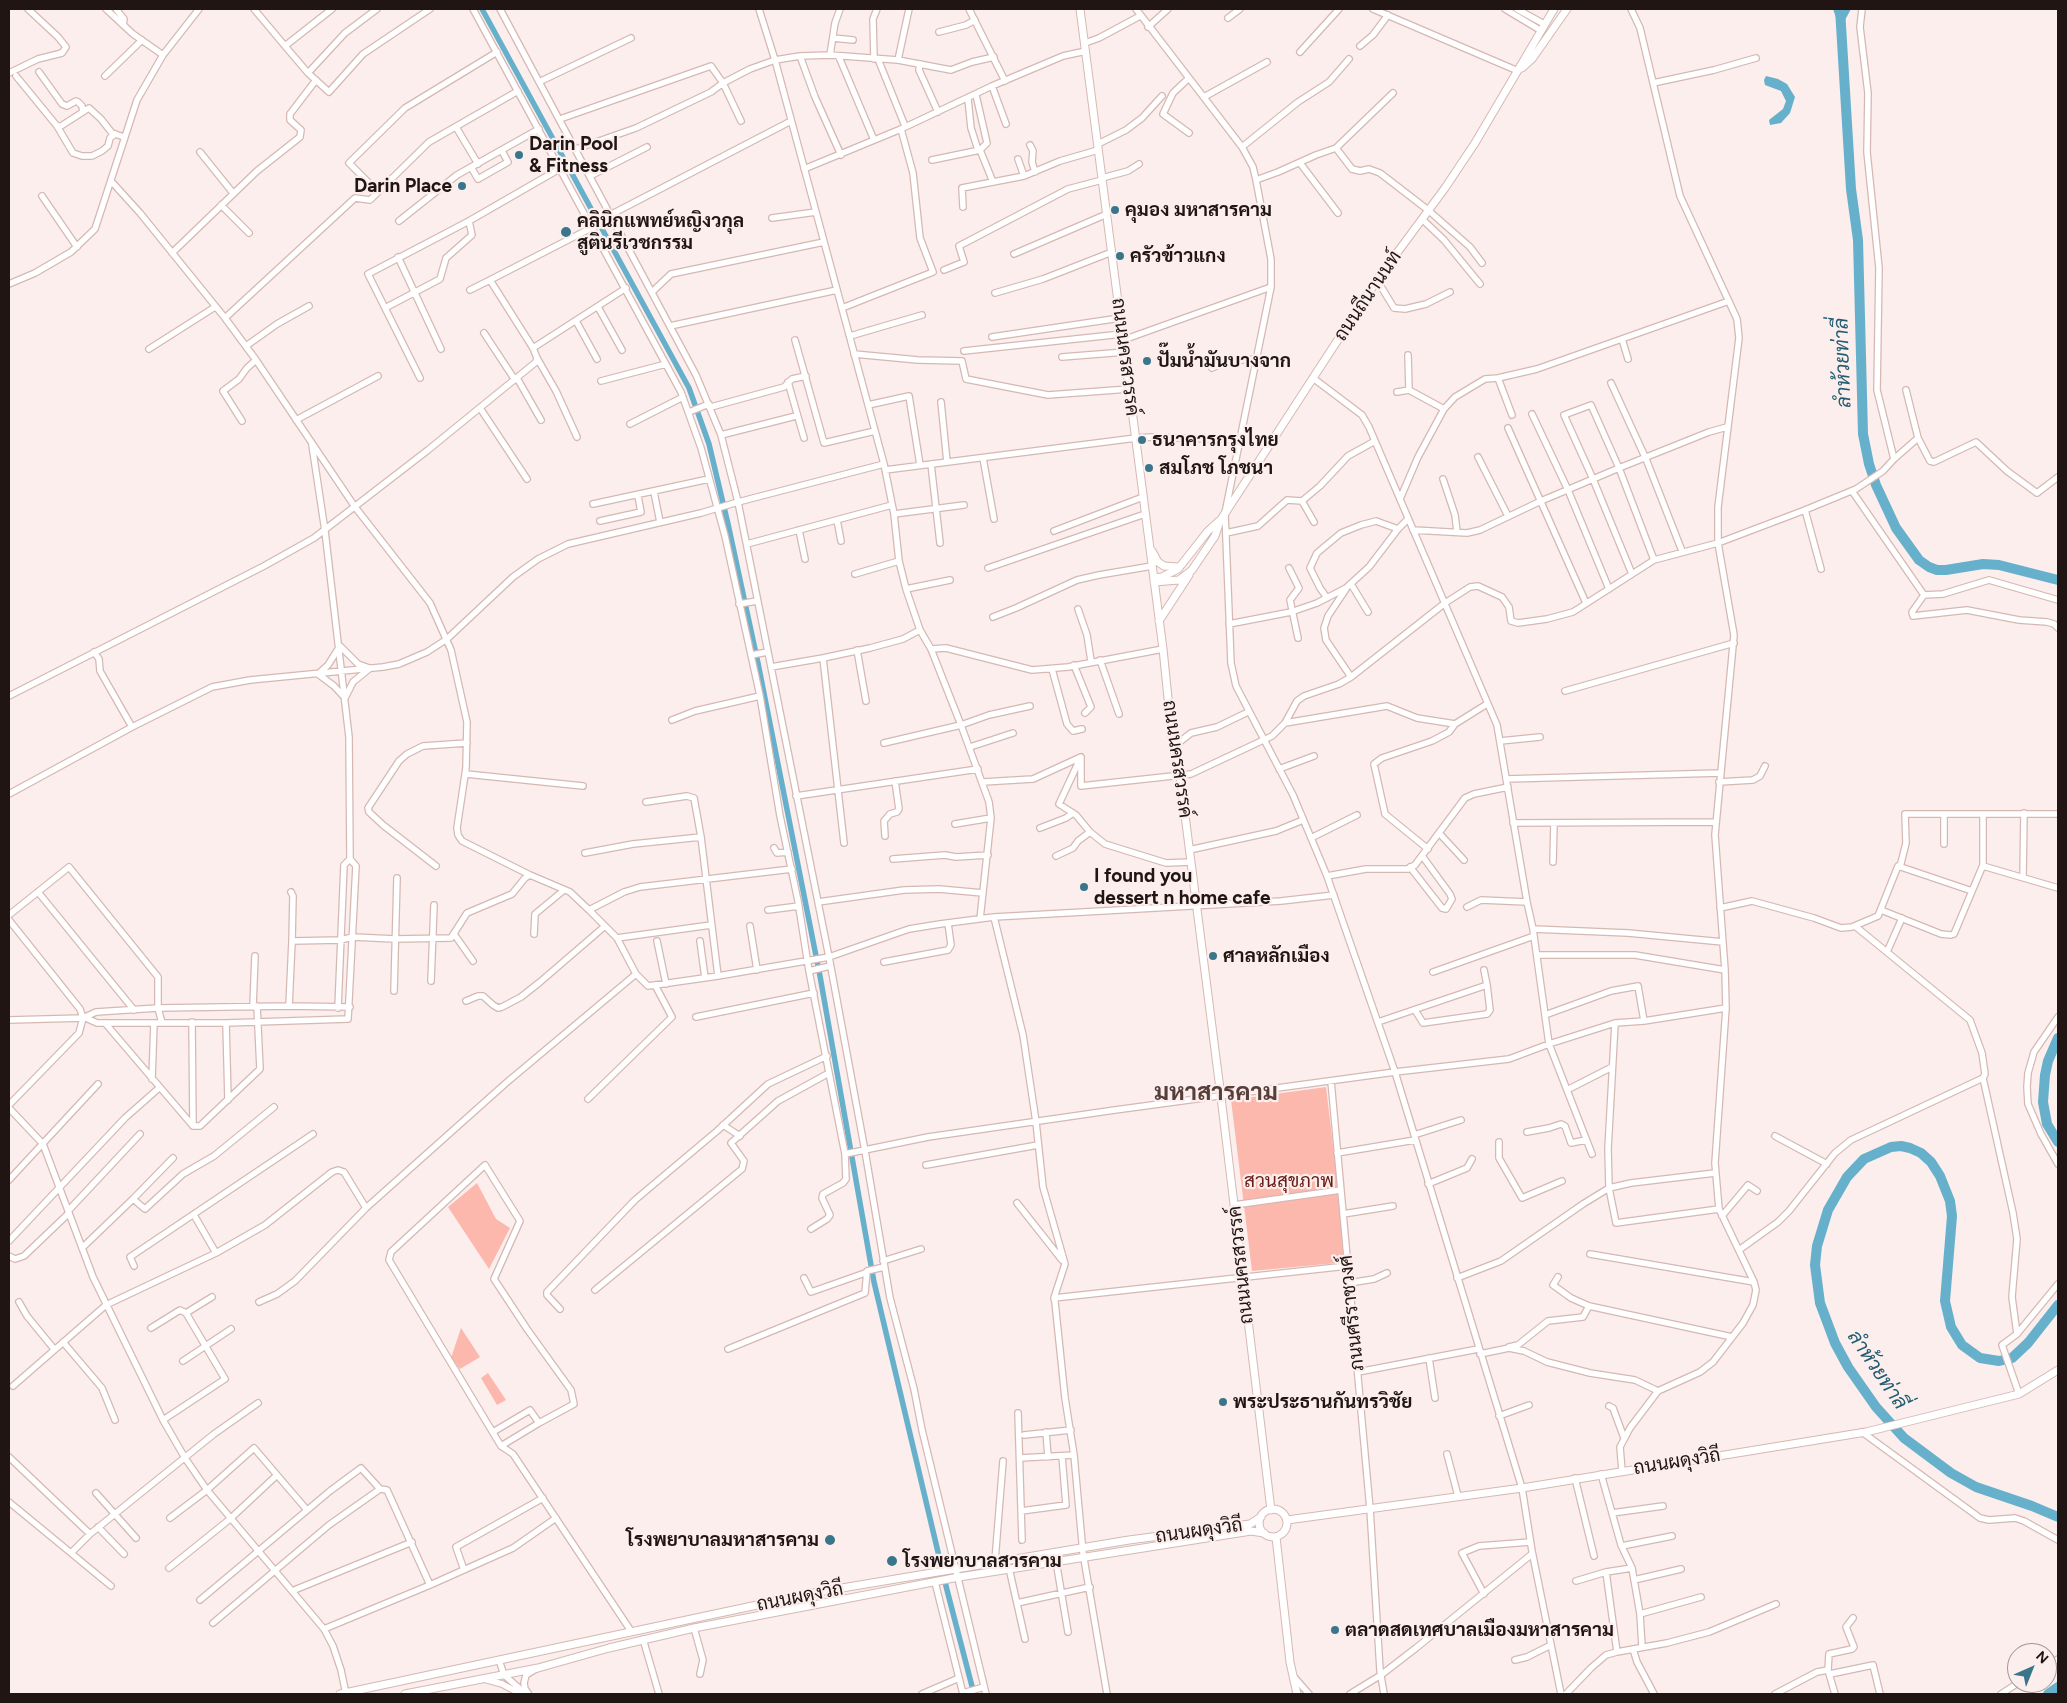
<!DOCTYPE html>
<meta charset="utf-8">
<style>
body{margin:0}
#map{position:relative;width:2067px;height:1703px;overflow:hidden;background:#fbeeec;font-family:Figtree,sans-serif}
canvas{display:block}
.frame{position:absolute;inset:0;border:10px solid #201513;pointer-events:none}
.north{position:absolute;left:2007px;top:1643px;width:50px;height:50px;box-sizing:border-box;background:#fbeeec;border:1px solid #a39795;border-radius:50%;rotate:44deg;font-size:14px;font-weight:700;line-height:20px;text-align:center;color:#201513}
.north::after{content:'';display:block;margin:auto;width:18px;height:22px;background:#39768c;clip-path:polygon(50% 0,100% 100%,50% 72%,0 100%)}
</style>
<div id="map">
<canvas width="2067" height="1703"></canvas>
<div class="frame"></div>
<div class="north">N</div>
</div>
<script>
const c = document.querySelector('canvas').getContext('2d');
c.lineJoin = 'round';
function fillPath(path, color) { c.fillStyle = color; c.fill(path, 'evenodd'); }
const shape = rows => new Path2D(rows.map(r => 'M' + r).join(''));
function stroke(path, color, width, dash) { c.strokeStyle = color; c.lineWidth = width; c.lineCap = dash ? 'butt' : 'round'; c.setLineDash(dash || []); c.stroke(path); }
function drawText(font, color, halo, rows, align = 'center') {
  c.font = font + ' Figtree,Sarabun,sans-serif'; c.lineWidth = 4.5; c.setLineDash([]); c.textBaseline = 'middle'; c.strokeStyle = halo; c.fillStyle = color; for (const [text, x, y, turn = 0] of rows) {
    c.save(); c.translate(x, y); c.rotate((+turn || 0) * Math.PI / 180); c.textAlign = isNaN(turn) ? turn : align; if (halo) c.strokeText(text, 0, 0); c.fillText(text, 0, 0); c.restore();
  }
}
fillPath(shape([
 [1326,1087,1347,1262,1252,1271,1231,1100],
 [477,1183,496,1219,510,1228,489,1269,448,1207],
 [461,1328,480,1357,460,1369,451,1358],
 [488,1373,506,1400,497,1405,481,1378]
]), '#fdb8ad');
fillPath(shape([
 [1833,9,1851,9,1840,29],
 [1766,76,1778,79,1787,84,1795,97,1790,113,1781,123,1770,125,1769,120,1783,109,1786,101,1781,91,1765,85,1764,80]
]), '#67b0cc');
stroke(shape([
 [482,9,689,388,709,444,728,524,758,663,820,976,874,1282,947,1590,974,1694]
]), '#67b0cc', 5.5);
stroke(shape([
 [1840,9,1851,189,1858,240,1863,434,1869,464,1876,485,1896,528,1919,560,1929,567,1937,570,1946,570,1983,564,1999,565,2058,580],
 [2058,1038,2048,1061,2045,1075,2043,1102,2047,1124,2058,1142],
 [2058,1305,2028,1343,2012,1358,1999,1361,1980,1358,1962,1345,1951,1327,1945,1301,1952,1216,1950,1201,1940,1176,1931,1162,1921,1153,1910,1148,1901,1146,1891,1147,1864,1159,1847,1177,1828,1210,1817,1246,1815,1265,1820,1303,1835,1343,1848,1367,1876,1407,1904,1438,1951,1473,1976,1487,2032,1506,2058,1517],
 [2048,1694,2058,1687]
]), '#67b0cc', 10);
const minor = shape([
 [106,9,133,34,163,55],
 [116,9,124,19,123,25],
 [254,9,285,46,332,9],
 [473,9,681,392,701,448,725,536,760,696,780,816,798,901,809,971,845,1154,846,1179,843,1183,823,1194,822,1198,830,1215,827,1219,811,1229],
 [500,9,696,375,721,435,738,502,829,957,865,1151,890,1298,914,1389,922,1430,986,1694],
 [759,9,775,60,884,464,894,514,899,561,906,589,920,630,931,649,961,725,989,802,991,818,980,919],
 [969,9,1005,81],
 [1136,9,1242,147,1253,167,1256,180,1271,259,1271,287,1225,513,1231,663,1236,686,1293,795,1327,876,1395,1072,1522,1488,1532,1551,1561,1694],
 [1373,9,1518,71],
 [1505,9,1540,30],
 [1517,9,1544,24],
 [1228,18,1240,9],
 [1148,27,1168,9],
 [939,32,966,25,975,20],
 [833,38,853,40],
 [1085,43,1099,38,1140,16],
 [285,46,308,73,329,92,363,54,430,9],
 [1360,46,1373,35,1388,15],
 [1300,52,1339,9],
 [830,55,835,23,840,9],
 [800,56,815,97,841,155],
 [839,57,874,140],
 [874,59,873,19,877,9],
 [878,59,905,126],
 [898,60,909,9],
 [920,64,919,70,938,112],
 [39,72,62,104,67,106,76,101,78,102,82,106,83,112],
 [9,73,38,59,62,53,66,47,58,37,28,9],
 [308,73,345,33,377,9],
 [16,76,57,126,61,126,89,108,101,119,112,133,124,137],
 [105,76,142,40],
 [1189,78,1173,93,1163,114,1189,133],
 [539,82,631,38],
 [1653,83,1714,70,1756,58],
 [992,86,1006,124],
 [976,95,987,143,980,150,993,182],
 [1204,97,1267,62],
 [968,99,971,128,978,150],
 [560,119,711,66,723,83,741,121],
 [57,126,73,153,82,156,92,156,102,151,108,146,110,138,115,134],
 [456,127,478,164],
 [1098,144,1126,130,1142,118,1162,96],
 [1030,145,1033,151,1032,162,1035,172],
 [1242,147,1298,102,1329,82,1349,59],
 [1336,148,1352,169,1360,171,1369,169,1380,173,1428,210,1470,247,1482,263],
 [576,149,636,128,711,92,723,83,750,69,775,60,800,56,830,55,898,60,951,70,972,62,994,57],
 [200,152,233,193],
 [1018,159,1024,176],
 [932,160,980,150],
 [1300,163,1338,213],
 [471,167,478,179,508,162,502,151],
 [804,169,901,129,992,86,1063,56,1086,51],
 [590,176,647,147],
 [1102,178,1128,171,1139,164],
 [1256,180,1278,172,1316,155,1336,148,1393,93],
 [111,181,140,213,225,318,256,360,355,507,430,603,451,650,467,722,466,768,457,828,458,835,462,841,530,875],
 [377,191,349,163,405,108,497,52],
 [42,196,77,247],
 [221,205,249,233],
 [963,207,962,188,1024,176,1060,161,1098,150],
 [612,214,791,121],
 [772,218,816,212],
 [1422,219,1444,240,1480,284],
 [399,221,457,175,539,129],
 [172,253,257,171,300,137,301,130,290,120,290,114,316,80],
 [1014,254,1107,214],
 [398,257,441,349],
 [944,270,964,262,959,246,1068,189,1102,180],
 [490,280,593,227],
 [1377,280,1394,308,1405,309,1426,304,1450,292],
 [9,284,35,273,71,252,95,229,137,100,163,55,199,9],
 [652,292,671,274,824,242],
 [995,293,1043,279,1112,252],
 [598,307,622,350],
 [385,308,440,279,446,258,472,235,469,221],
 [842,308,933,272,920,238,913,173,901,129],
 [225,318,355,198,370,200,429,142,518,91],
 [576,321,597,359],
 [670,326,837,290],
 [484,333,515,380],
 [850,336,922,315],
 [992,337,1120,318],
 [1622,339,1628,359],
 [795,340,824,443,875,431],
 [1123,340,1271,287],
 [246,346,277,324,309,306],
 [533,348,626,288],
 [149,349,215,307],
 [964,351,1122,334],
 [854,354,918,360,962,361,966,379,1048,395,1129,389],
 [1408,355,1409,390],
 [1062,357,1125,352],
 [537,358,556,391,577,437],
 [1212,368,1227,361,1257,359],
 [420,378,368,274,469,221,561,168],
 [517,378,541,420],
 [1313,378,1362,415,1369,427,1497,725,1527,902,1533,929,1549,1044,1592,1154],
 [1498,378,1512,415],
 [601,381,666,364],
 [788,382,804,438],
 [1611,383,1646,459,1682,551],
 [1906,390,1918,438,1930,461,1934,462,1976,442,2007,471,2037,493,2058,477],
 [1397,392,1409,390,1444,409],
 [941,402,947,462],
 [868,405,909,396,920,465],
 [711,407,784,387,792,379,806,376],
 [480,408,527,479],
 [689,412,709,404],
 [1532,414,1568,490,1609,589],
 [296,420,378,376],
 [242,421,223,391,239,379,247,368,256,360],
 [630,424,683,397],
 [1508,428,1586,603],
 [721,435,796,416],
 [312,445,325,531,349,737,350,859],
 [1478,457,1508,516],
 [983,458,994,519],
 [1894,459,1918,438],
 [931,464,940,543],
 [885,470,1136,438,1152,437,1240,440],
 [1443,479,1455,515,1457,532],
 [1852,491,1924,595,1912,612,1913,616,1967,610,2019,620,2047,622,2054,624,2058,628],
 [654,492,660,522],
 [1400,499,1418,457,1444,409,1455,397,1485,379,1498,378,1537,369,1729,301],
 [593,504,709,479],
 [1805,510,1821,569],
 [894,514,964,505],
 [837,520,841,541],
 [600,521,641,512,638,496],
 [1314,522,1302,501,1320,486,1348,456,1375,441],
 [799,530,805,559],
 [1413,530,1467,533,1480,530,1541,501,1619,468,1709,432,1727,427],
 [1054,531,1143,497],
 [1226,533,1258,526,1287,500,1302,501],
 [747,544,892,505],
 [988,568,1145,514],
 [1289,568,1299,588,1290,600,1298,638],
 [855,574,899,561],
 [1632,574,1593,479,1564,415,1591,405,1619,468,1654,560],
 [1351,584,1368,612],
 [906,589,950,580],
 [1346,589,1328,616,1324,628,1326,640,1351,677],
 [1924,595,1943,594,1989,580,2058,600],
 [1327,598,1320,588,1310,568,1317,553,1341,533,1361,525,1376,521,1398,529],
 [739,604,757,601],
 [1078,609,1087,635,1091,661],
 [993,617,1016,608,1077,580,1099,575,1152,566],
 [1229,624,1291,612,1317,603,1346,588,1369,567,1398,529,1408,519],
 [931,649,946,648,1032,670,1068,667,1163,649],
 [857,650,866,701],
 [94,652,99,659,100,671,132,727],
 [751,655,768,652],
 [823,658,844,843],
 [1100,660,1119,714],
 [1074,665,1091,707,1085,713],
 [771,667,823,658,870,648,903,639,920,630],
 [1052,669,1067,724,1073,731,1082,729],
 [318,674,334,686,345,698,353,682,369,669],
 [318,674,328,665,340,646,358,664,369,668],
 [1565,691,1734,643],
 [9,696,264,566,314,538,428,450,536,362,537,358,533,348,490,280,470,290],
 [672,720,695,711,760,696],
 [1285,723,1387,706,1417,718,1455,724],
 [1500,741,1540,737],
 [884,743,961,725,989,715,1030,706],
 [970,747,1013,733],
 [1173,747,1191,733,1217,727,1248,712],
 [1080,759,1059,804,1076,815,1090,832,1105,844,1166,863,1191,862],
 [1279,769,1314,756],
 [466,774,583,786],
 [1506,779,1720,773],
 [983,782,1033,779,1081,757,1081,786,1191,774,1272,736,1285,723,1297,701,1304,696,1339,684,1351,677,1445,603,1470,587,1478,586,1502,597,1509,607,1511,621,1518,623,1547,619,1573,612,1654,560,1718,543,1805,510,1856,489,1883,471,1894,459,1877,390,1879,268,1867,152,1868,93,1860,27,1862,9],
 [1719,782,1753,780,1760,776,1765,766],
 [9,794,132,727,212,687,250,680,383,667,399,664,427,652,447,639,513,577,538,559,568,544,701,513,738,502,884,464],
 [796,796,978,769],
 [646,802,687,796,694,798,701,837],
 [1513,823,1716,822],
 [955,824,991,818],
 [1040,828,1066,818,1073,813],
 [1439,833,1464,860],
 [885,836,884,821,890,814,897,812,899,809,895,781],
 [1311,838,1357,815],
 [1944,844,1944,814],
 [774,848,777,853,788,852],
 [1428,849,1385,814,1374,764,1382,758,1432,741,1449,732,1455,724,1487,704],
 [1189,850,1276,831,1303,820],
 [585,853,633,844,701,837,718,976],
 [1056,856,1073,848,1078,841,1090,832],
 [893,859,945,855,956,857,988,855],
 [1553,862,1554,823],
 [436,866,383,825,369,812,368,808,399,761,407,754,423,746,467,743],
 [1983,866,2058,888],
 [1410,867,1442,908,1446,909,1452,899,1450,894,1423,857],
 [1900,867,1906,843,1905,814,2058,814],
 [1327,876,1366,869,1408,869,1415,865,1465,798,1474,794,1508,787],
 [2023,877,2024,813],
 [38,892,134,1010],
 [291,892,293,896,292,941],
 [818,902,904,890,939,889,983,893],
 [1467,907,1481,900,1527,902],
 [1720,908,1752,901,1814,918,1841,928,1852,927,1878,916,1898,866,1972,891],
 [589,910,624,892,640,887,792,869],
 [768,910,799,906],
 [1881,910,1941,934,1951,935,1954,934,1983,865,1983,814],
 [9,915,69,867,158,977,158,1008,289,1006],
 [994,917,1023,1035,1036,1122,1043,1187,1065,1264,1054,1298,1055,1302,1065,1398,1074,1455,1083,1553,1107,1694],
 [9,920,80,1009,83,1018,79,1033,9,1105],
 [750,926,757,970],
 [1855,926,1970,1020,1982,1053,1985,1074,1983,1078],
 [1533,929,1628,933,1723,942],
 [454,934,473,961],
 [534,934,535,914,564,890],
 [617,938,711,925],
 [657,941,666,984],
 [700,941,705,978],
 [1887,952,1902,918],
 [1537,955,1635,955,1725,970],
 [884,962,948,950,951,945,948,923],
 [1484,970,1487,985],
 [809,971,830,966],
 [1433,972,1534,936],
 [431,981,434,905],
 [394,991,397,878],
 [466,1001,478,996,483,996,493,1005,498,1008,502,1007,521,997,540,982,605,926],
 [253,1006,255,956],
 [350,1007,289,1006,292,941,340,940,353,937,395,939,451,938,467,913,512,894,525,878,530,875,570,892,589,910,617,938,636,974,648,986,718,976,829,957,909,929,940,924,994,917,1281,901,1334,895],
 [1545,1015,1611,991,1638,986,1644,1021],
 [696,1017,814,993],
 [2058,1017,2034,1052,2028,1073,2027,1087,2028,1104,2041,1134,2058,1164],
 [86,1018,97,1023,226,1023,348,1019,356,866,350,859,344,865,338,1008],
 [9,1020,83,1018,96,1012,158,1008,162,1023],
 [192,1022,193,1126],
 [1378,1022,1487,985,1490,1010,1487,1014,1423,1023,1415,1010],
 [105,1023,193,1126,200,1126,260,1069,257,1006],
 [226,1023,228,1100],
 [1615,1023,1608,1149,1609,1188,1616,1223,1719,1209],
 [152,1079,154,1023],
 [1331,1081,1370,1509,1380,1670,1384,1694],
 [1567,1090,1612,1067],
 [588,1099,672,1017,655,985],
 [9,1108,43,1144,93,1277,163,1420,185,1458,207,1490,324,1629,333,1646,341,1670,346,1694],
 [723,1125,740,1136],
 [1527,1132,1549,1128,1561,1124,1565,1126,1571,1143,1586,1140],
 [1414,1135,1461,1120],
 [1775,1136,1827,1164],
 [1499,1142,1499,1158,1522,1198,1562,1181],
 [1337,1153,1415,1140],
 [845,1154,928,1137,1115,1110,1395,1072,1509,1059,1549,1044,1615,1023,1644,1021,1726,1008],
 [926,1165,1038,1145],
 [9,1180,98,1084],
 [1428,1184,1467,1168,1472,1159],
 [133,1199,173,1158],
 [1017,1203,1062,1260],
 [1234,1205,1341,1190],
 [68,1211,140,1134],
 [1343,1214,1393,1206],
 [194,1215,216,1253,265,1225,332,1172,338,1170,344,1172,366,1208],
 [1722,1216,1748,1185,1757,1191],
 [9,1241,125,1118,159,1088],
 [82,1248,133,1199,145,1209,183,1174,214,1156,274,1107],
 [1739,1250,1778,1222,1789,1211,1835,1153,1851,1140,1983,1078,2013,1213,2017,1239,2012,1297,2017,1334,2002,1345,2019,1394],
 [1590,1254,1754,1282],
 [9,1256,15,1259,24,1256,69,1213],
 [883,1261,921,1249],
 [134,1266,130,1257,313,1134],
 [1558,1277,1553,1285,1571,1298,1589,1306,1732,1337],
 [804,1278,811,1292,865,1273],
 [1457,1278,1501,1261,1583,1204,1609,1188,1631,1183,1715,1173],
 [1349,1283,1374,1279,1387,1273],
 [595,1290,742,1169,744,1161,731,1143,778,1101,829,1073],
 [1054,1298,1347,1266],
 [19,1302,27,1316,54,1349],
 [259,1302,277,1294,295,1281,366,1208,506,1083,636,974],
 [560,1309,547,1295,547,1292,635,1200,717,1131,768,1084,827,1056],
 [186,1313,212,1297],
 [151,1328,180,1310,186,1313,225,1379,163,1420],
 [2017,1334,2058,1284],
 [63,1342,102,1388,115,1420],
 [1509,1347,1518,1345,1548,1321,1583,1317,1589,1306],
 [728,1349,865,1293,867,1271,884,1267],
 [1480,1354,1509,1348,1524,1351,1547,1362,1590,1373,1635,1380,1658,1391],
 [1429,1358,1435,1398],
 [183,1361,231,1329],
 [1358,1372,1478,1349],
 [13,1386,106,1305,216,1253],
 [1609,1406,1613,1408,1624,1438],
 [1018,1413,1022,1540],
 [1499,1416,1529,1405],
 [539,1423,574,1404,571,1390,527,1329,494,1279,520,1221,485,1165,391,1252,389,1260,501,1446,513,1454,631,1631],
 [493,1432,530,1410,539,1423,501,1446],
 [1046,1432,1048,1457],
 [1862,1432,1980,1518,1989,1520,2015,1518,2024,1521,2058,1540],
 [1024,1435,1071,1430],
 [1447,1454,1458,1496],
 [9,1457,90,1534,214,1434,258,1403],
 [1020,1458,1074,1455],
 [1622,1471,1620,1447,1630,1428,1658,1391,1700,1372,1713,1362,1743,1323,1753,1305,1756,1290,1754,1282,1719,1209,1715,1163,1726,1008,1725,970,1715,835,1734,635,1718,543,1718,507,1739,338,1737,319,1680,196,1640,28,1631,9],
 [1601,1474,1621,1545,1632,1568,1640,1614,1642,1647],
 [277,1475,307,1510],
 [1575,1478,1594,1556],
 [96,1493,136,1538],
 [9,1502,71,1553,90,1534],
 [1021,1511,1066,1505,1062,1456],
 [1612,1513,1663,1506],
 [98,1527,124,1554],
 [1622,1546,1672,1536],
 [71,1553,111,1586],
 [995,1561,1003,1461],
 [1057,1567,1068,1632],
 [169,1568,230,1519,277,1475,254,1448,207,1490,170,1518],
 [1009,1568,1025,1639],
 [464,1570,456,1547,543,1498],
 [1634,1580,1681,1569],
 [1576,1581,1606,1572],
 [935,1582,963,1694],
 [292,1591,412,1542],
 [1484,1594,1462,1553,1479,1546,1530,1542],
 [200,1600,330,1491,361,1468,380,1489],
 [1017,1603,1090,1587],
 [1640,1614,1701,1597],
 [213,1623,329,1525,380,1489,387,1490,430,1585],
 [694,1628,703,1660,700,1674],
 [324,1629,430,1585,513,1548,556,1518],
 [643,1639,659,1694],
 [1633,1649,1637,1662,1654,1694],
 [1617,1652,1606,1572,1632,1568],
 [499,1660,504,1675,526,1694],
 [1515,1660,1527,1657,1551,1645],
 [2047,1666,2058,1659],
 [1828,1670,1829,1654,1852,1649,1854,1647,1846,1627,1853,1618],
 [1830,1674,1873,1665,1880,1694],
 [1294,1677,1309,1694],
 [484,1679,502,1684,521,1694],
 [528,1693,525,1689,524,1683,526,1675,536,1669],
 [963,1693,984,1687],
 [922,1694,959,1678],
 [1350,1694,1381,1675,1416,1648,1532,1554],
 [1566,1694,1591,1668,1606,1655,1617,1652,1667,1643,1709,1632,1776,1604],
 [1775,1694,1817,1672,1828,1670,1835,1694],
 [2001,1694,2018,1683]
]);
const major = shape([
 [1080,9,1163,649,1173,747,1180,776,1221,1097,1271,1510],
 [1522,68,1532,59,1567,9],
 [1152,551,1158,562,1164,566,1178,567],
 [1154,578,1162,577,1178,569,1208,531,1219,521],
 [1154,582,1179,580,1192,570,1215,536,1220,521,1313,378,1377,280,1445,188,1475,143,1554,9],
 [1159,621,1189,575],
 '1259 1523a14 14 0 1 1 28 0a14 14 0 1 1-28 0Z',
 [1287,1520,1522,1488,1866,1432,2019,1394,2058,1370],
 [1276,1537,1290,1662,1297,1694],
 [340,1694,818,1592,1129,1540,1250,1524,1261,1517],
 [405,1694,538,1668,609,1648,694,1628,959,1577,1251,1531,1264,1533]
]);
stroke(minor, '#d6b8b3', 8);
stroke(major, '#d6b8b3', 9);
stroke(minor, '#fff', 5.5);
stroke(major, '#fff', 7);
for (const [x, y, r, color] of [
 [519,155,5,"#39768c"],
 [462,186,5,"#39768c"],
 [1115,210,5,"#39768c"],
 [566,232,6,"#39768c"],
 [1120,256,5,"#39768c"],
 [1147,361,5,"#39768c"],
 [1142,440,5,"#39768c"],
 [1149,468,5,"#39768c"],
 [1084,887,5,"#39768c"],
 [1213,956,5,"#39768c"],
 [1223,1402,5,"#39768c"],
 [830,1540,6,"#39768c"],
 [892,1561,6,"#39768c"],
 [1335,1630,5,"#39768c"]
]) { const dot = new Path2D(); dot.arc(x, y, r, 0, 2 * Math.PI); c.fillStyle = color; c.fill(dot); stroke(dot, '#fbeeec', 2); }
drawText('bold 19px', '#201513', '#fbeeec', [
 ["Darin Pool",529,144],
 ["& Fitness",529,166],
 ["Darin Place",452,186,"right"],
 ["คุมอง มหาสารคาม",1125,210],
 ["คลินิกแพทย์หญิงวกุล",577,221],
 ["สูตินรีเวชกรรม",577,243],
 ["ครัวข้าวแกง",1130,256],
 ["ปั๊มน้ำมันบางจาก",1157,361],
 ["ธนาคารกรุงไทย",1152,440],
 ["สมโภช โภชนา",1159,468],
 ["I found you",1094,876],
 ["dessert n home cafe",1094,898],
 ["ศาลหลักเมือง",1223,956],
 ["พระประธานกันทรวิชัย",1233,1402],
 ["โรงพยาบาลมหาสารคาม",819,1540,"right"],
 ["โรงพยาบาลสารคาม",903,1561],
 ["ตลาดสดเทศบาลเมืองมหาสารคาม",1345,1630]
], 'left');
drawText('19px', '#201513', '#fbeeec', [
 ["ถนนถีนานนท์",1368,296,-56],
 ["ถนนนครสวรรค์",1125,357,83],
 ["ถนนนครสวรรค์",1177,759,82],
 ["ถนนนครสวรรค์",1241,1265,-96],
 ["ภนนศรีราชวงศ์",1352,1313,-96],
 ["ถนนผดุงวิถี",1677,1462,-9],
 ["ถนนผดุงวิถี",1199,1531,-8],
 ["ถนนผดุงวิถี",800,1597,-11]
]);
drawText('19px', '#6a1b14', '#fbeeec', [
 ["สวนสุขภาพ",1289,1181]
]);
drawText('italic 20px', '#225c71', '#fbeeec', [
 ["ลำห้วยท่าลี่",1843,363,-92],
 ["ลำห้วยท่าลี่",1877,1370,56]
]);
drawText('bold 24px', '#563e3a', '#fbeeec', [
 ["มหาสารคาม",1216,1093]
]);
</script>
